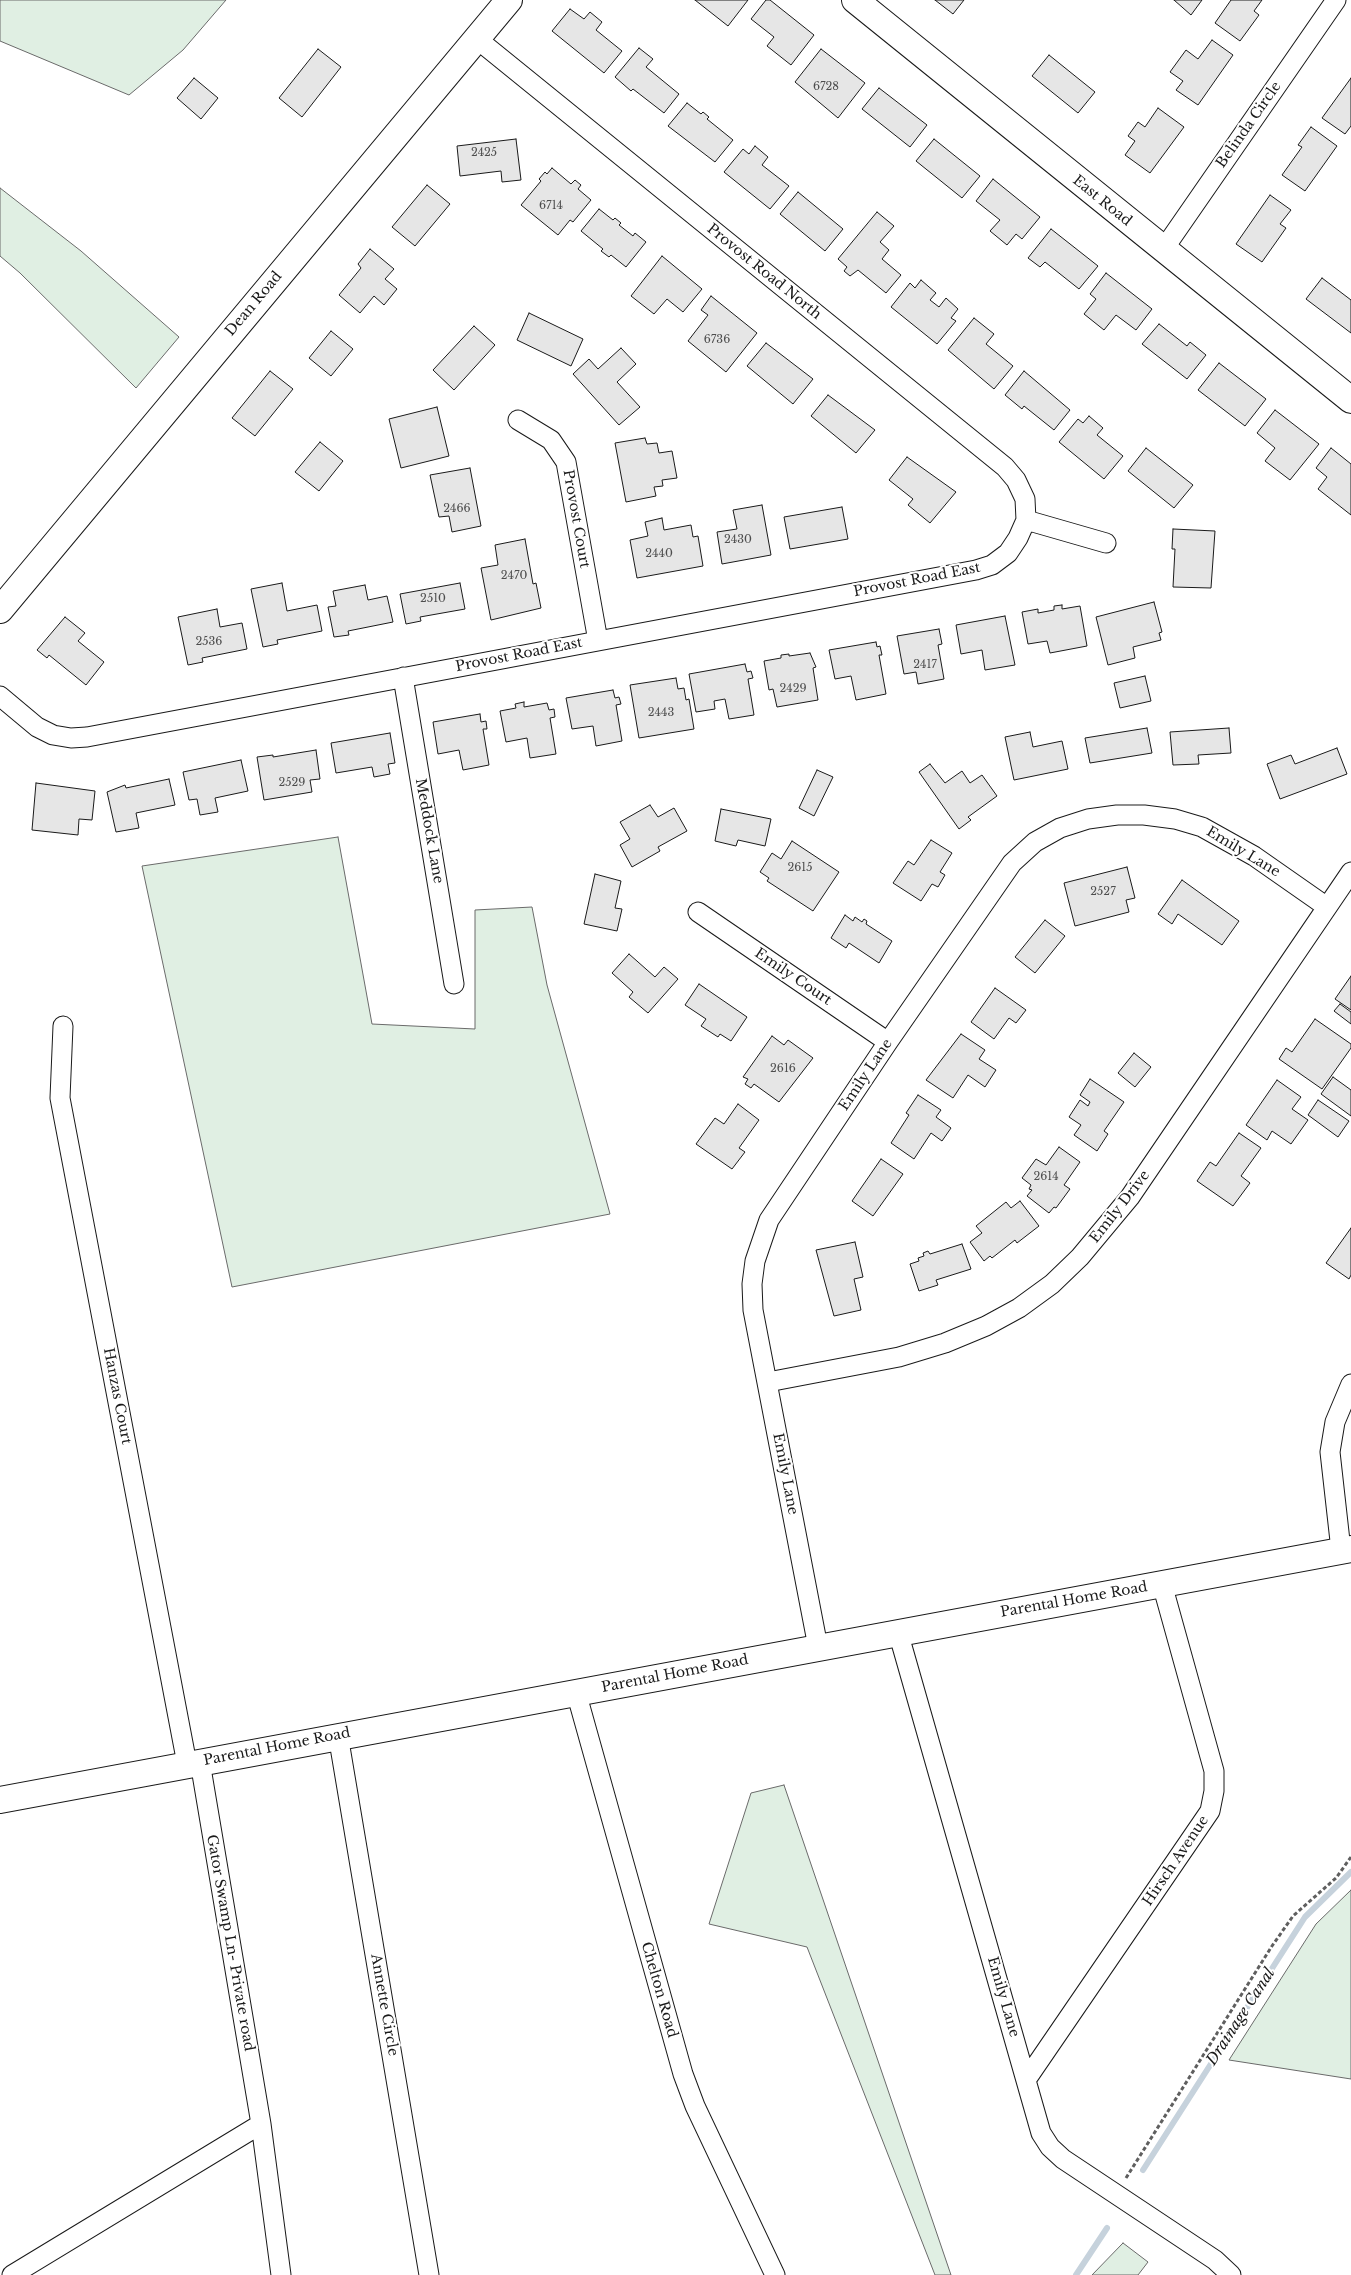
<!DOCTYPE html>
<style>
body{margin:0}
canvas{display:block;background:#fff}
</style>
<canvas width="1351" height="2275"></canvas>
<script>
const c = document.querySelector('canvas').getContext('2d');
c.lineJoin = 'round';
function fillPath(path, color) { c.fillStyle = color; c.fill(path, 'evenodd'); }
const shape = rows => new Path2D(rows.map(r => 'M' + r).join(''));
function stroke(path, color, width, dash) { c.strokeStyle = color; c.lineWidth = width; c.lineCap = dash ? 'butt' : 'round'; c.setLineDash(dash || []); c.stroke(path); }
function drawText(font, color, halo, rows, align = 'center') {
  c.font = font + ' "Libre Baskerville",serif'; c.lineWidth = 4; c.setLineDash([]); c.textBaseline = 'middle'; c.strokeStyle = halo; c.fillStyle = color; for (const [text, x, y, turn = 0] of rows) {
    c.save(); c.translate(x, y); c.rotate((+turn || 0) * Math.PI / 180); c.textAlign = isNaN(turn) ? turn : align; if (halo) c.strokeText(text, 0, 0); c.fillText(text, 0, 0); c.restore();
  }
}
const green = shape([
 [0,0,226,0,183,50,129,95,0,41,0,0],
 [0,188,81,251,179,337,136,388,20,273,0,256,0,188],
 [338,837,372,1024,475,1029,475,910,532,907,547,985,610,1214,232,1287,142,866,338,837],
 [784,1785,951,2275,935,2275,807,1947,709,1924,751,1793,784,1785],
 [1351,1890,1351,2079,1229,2060,1316,1924,1351,1890],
 [1123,2243,1148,2262,1138,2275,1092,2275,1123,2243]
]);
fillPath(green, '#e0efe3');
stroke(green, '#6a6a6a', 1);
stroke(shape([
 [1143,2170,1305,1917,1351,1872],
 [1076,2275,1107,2228]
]), '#c6d2dc', 6);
const building = shape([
 [695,0,748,0,728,26,695,0],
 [766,0,770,0,814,35,791,65,767,46,774,37,751,19,766,0],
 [935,0,964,0,953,14,935,0],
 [1174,0,1202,0,1191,15,1174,0],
 [1231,0,1262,0,1254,11,1259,15,1240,41,1215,23,1231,0],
 [570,9,584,19,590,12,602,22,596,30,622,51,604,73,552,31,570,9],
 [1212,40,1233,55,1198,105,1176,90,1183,81,1170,72,1186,50,1198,59,1212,40],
 [639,48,653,59,646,67,679,94,664,113,633,89,631,91,615,77,639,48],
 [318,49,341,67,302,117,279,98,318,49],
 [821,49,865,83,838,118,795,82,821,49],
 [1049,55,1095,92,1078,113,1032,76,1049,55],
 [194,78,218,98,201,119,177,98,194,78],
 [1351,78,1351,126,1345,134,1322,118,1351,78],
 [879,88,927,125,910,147,862,109,879,88],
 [687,103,701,114,703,112,709,117,707,119,733,140,715,162,668,126,687,103],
 [1158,108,1184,127,1150,173,1125,155,1135,141,1128,136,1138,122,1145,127,1158,108],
 [1311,127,1337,146,1305,191,1282,175,1302,147,1298,145,1311,127],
 [516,139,521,180,502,182,501,171,460,176,457,146,516,139],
 [934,139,980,176,962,198,916,161,934,139],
 [755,146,768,157,762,165,789,186,770,209,724,172,743,149,749,154,755,146],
 [552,168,571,184,575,180,581,185,578,189,591,200,573,222,570,220,558,235,521,205,541,181,539,179,545,172,547,174,552,168],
 [993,179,1040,217,1022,239,1016,234,1007,245,990,231,1000,220,976,201,993,179],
 [427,185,450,204,415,246,392,227,427,185],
 [798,192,843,229,825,251,780,214,798,192],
 [1270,195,1291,210,1280,224,1286,228,1262,262,1236,244,1270,195],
 [599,209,613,220,615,218,621,223,619,225,633,236,635,233,646,242,626,267,611,255,609,257,601,251,603,249,581,231,599,209],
 [877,212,894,226,880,242,889,250,882,259,901,275,886,293,858,270,850,276,844,271,847,267,838,259,877,212],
 [1051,229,1098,266,1079,289,1045,262,1040,267,1028,258,1051,229],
 [370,249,394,269,385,279,397,289,384,305,374,296,360,313,339,295,361,268,358,264,370,249],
 [662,256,702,289,683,312,667,299,654,314,631,296,662,256],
 [1106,273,1152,309,1136,330,1116,315,1104,330,1084,314,1096,299,1090,294,1106,273],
 [1322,278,1351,300,1351,333,1306,299,1322,278],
 [921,280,936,293,930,300,939,307,946,298,958,309,951,318,956,321,937,344,891,307,910,283,915,288,921,280],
 [711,296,757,333,726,372,688,341,708,315,701,310,711,296],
 [529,313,583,339,571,366,517,340,529,313],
 [974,318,994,334,986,344,1013,366,994,389,948,350,974,318],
 [1159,324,1187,346,1190,342,1206,355,1187,379,1142,344,1159,324],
 [474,326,495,345,454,390,433,370,474,326],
 [331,331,353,349,331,376,309,358,331,331],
 [766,343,813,379,793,404,747,366,766,343],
 [621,348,636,364,617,382,640,407,619,425,573,374,589,359,598,369,621,348],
 [1219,363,1266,399,1245,426,1198,390,1219,363],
 [270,371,293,389,255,436,232,418,270,371],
 [1024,371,1070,410,1054,430,1024,406,1022,409,1005,395,1024,371],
 [828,395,875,430,856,453,811,416,828,395],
 [437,407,449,456,401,468,389,419,437,407],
 [1275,410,1319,444,1290,480,1265,461,1275,448,1257,433,1275,410],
 [1089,416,1103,428,1097,435,1123,456,1104,479,1059,442,1078,419,1083,423,1089,416],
 [645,438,647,444,657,443,659,453,672,451,677,478,662,480,663,486,654,487,656,496,626,502,615,443,645,438],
 [320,442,343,461,319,491,295,472,320,442],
 [1146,448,1193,485,1174,508,1128,471,1146,448],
 [1331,448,1351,464,1351,515,1318,489,1327,477,1316,468,1331,448],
 [907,457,956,492,930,523,908,505,913,499,889,480,907,457],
 [470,468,481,526,452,532,449,516,439,517,430,475,470,468],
 [762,505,771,555,722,564,717,532,737,529,733,510,762,505],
 [842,507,848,539,790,549,784,517,842,507],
 [662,518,664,530,691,525,693,537,698,536,703,566,637,578,630,540,648,536,645,522,662,518],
 [1173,529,1215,531,1211,588,1173,587,1175,549,1172,549,1173,529],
 [525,539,533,584,536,583,541,608,491,620,481,568,498,565,495,545,525,539],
 [282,583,287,611,317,605,322,631,277,640,278,644,263,647,251,589,282,583],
 [460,583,465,609,420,617,421,621,406,624,400,594,460,583],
 [365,585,368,600,387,596,393,622,348,631,349,635,334,637,328,607,336,606,333,591,365,585],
 [1154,602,1162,632,1159,633,1161,640,1133,647,1135,658,1108,665,1096,617,1154,602],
 [1062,605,1062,609,1080,606,1087,646,1050,653,1047,641,1028,644,1022,612,1038,609,1038,613,1054,610,1054,606,1062,605],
 [217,609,220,627,242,623,247,649,202,658,203,662,188,665,178,617,217,609],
 [1005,616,1015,665,985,670,982,650,961,654,956,625,1005,616],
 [65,617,85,633,78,641,104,662,86,685,49,655,47,658,37,650,65,617],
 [939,629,942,644,938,645,944,679,918,684,916,672,904,674,897,636,939,629],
 [876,642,877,647,880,646,882,655,879,655,886,694,856,700,851,676,835,679,829,650,876,642],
 [810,653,816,667,813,668,818,700,777,707,773,689,769,690,764,661,781,658,781,655,789,654,789,656,810,653],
 [745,664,747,672,751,671,753,678,748,679,754,715,729,719,725,699,714,701,715,709,696,712,689,674,745,664],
 [1145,676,1151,701,1120,708,1114,683,1145,676],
 [676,678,678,689,684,688,686,700,689,699,694,729,639,738,630,685,676,678],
 [613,690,615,698,619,697,621,704,616,705,622,741,596,746,593,726,572,729,566,698,613,690],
 [524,702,524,707,547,703,549,710,554,709,555,717,550,718,556,754,530,758,527,738,506,742,500,711,516,708,515,704,524,702],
 [480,714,481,722,486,721,487,729,483,729,489,765,463,770,459,750,438,754,433,722,480,714],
 [1147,728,1152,753,1090,763,1085,738,1147,728],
 [1229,728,1231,753,1198,755,1199,764,1173,765,1170,732,1229,728],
 [1030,732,1033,747,1062,741,1068,769,1014,780,1005,737,1030,732],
 [390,733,395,763,388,764,390,774,374,777,372,767,336,773,331,743,390,733],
 [1337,748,1347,774,1280,799,1267,764,1291,755,1295,764,1337,748],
 [316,750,320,779,310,780,312,792,264,800,257,757,273,755,273,757,316,750],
 [241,760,248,791,215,798,218,812,200,815,197,799,189,800,183,772,241,760],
 [930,764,945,783,962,771,970,783,982,775,997,796,968,817,971,820,959,829,919,772,930,764],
 [817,770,833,777,814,816,799,808,817,770],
 [169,779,175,805,136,813,139,828,116,832,107,792,125,785,126,788,169,779],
 [36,783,95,791,92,820,79,819,78,835,32,830,36,783],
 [650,805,658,817,674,808,687,831,658,847,660,851,632,867,620,845,630,839,620,822,650,805],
 [721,809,771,819,765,846,738,840,736,846,715,841,721,809],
 [931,840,952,853,940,872,945,875,938,887,932,884,921,901,893,883,908,861,914,865,931,840],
 [792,841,839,872,813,911,767,881,769,878,760,872,772,853,781,859,792,841],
 [1127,867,1135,898,1126,900,1129,912,1075,926,1064,883,1127,867],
 [595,874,621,881,615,908,622,909,617,931,584,924,595,874],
 [1182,880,1239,921,1222,945,1178,914,1172,924,1158,914,1182,880],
 [845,915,853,921,855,917,862,922,864,919,867,921,866,924,892,941,879,963,849,943,846,948,831,938,845,915],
 [1045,920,1065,936,1035,973,1015,957,1045,920],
 [629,954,655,977,664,967,678,979,648,1013,629,997,633,992,612,973,629,954],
 [1351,976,1351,1010,1335,999,1351,976],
 [699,984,747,1017,731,1041,720,1034,718,1037,701,1026,706,1019,685,1005,699,984],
 [995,988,1026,1010,1016,1023,1009,1018,994,1039,971,1022,995,988],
 [1340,1004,1351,1012,1351,1024,1334,1011,1340,1004],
 [1315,1019,1351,1044,1351,1048,1322,1089,1279,1059,1286,1048,1292,1052,1315,1019],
 [961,1034,985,1050,979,1059,996,1070,985,1087,968,1075,953,1098,926,1080,961,1034],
 [772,1036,784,1045,788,1040,813,1058,779,1102,754,1084,751,1088,745,1084,748,1079,743,1077,772,1036],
 [1134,1053,1151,1067,1135,1087,1118,1073,1134,1053],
 [1333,1077,1351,1090,1351,1116,1321,1094,1333,1077],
 [1090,1079,1124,1102,1104,1131,1108,1134,1097,1151,1074,1135,1081,1125,1069,1117,1080,1100,1088,1106,1090,1102,1080,1095,1090,1079],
 [1277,1080,1301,1097,1292,1109,1308,1120,1291,1144,1272,1131,1267,1140,1246,1125,1277,1080],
 [918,1095,941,1110,936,1117,951,1128,942,1141,931,1133,914,1159,891,1143,909,1115,906,1113,918,1095],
 [1318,1100,1349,1121,1338,1137,1308,1115,1318,1100],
 [738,1104,759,1120,739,1148,745,1152,732,1169,696,1144,715,1118,724,1124,738,1104],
 [1239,1133,1261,1148,1241,1176,1250,1183,1233,1206,1197,1181,1210,1162,1216,1166,1239,1133],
 [1059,1147,1080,1162,1064,1185,1070,1189,1056,1208,1054,1207,1049,1213,1027,1196,1032,1190,1029,1189,1031,1185,1022,1178,1036,1159,1046,1165,1059,1147],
 [881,1159,903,1174,873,1216,852,1201,881,1159],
 [1020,1201,1039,1226,1017,1243,1015,1240,992,1258,990,1256,984,1261,970,1242,982,1233,976,1226,1006,1202,1011,1208,1020,1201],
 [1351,1228,1351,1275,1349,1279,1326,1263,1351,1228],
 [855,1242,863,1277,854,1279,861,1310,834,1316,816,1250,855,1242],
 [962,1244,971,1269,936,1280,938,1285,919,1291,910,1264,919,1261,918,1258,924,1256,923,1253,928,1251,930,1254,962,1244]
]);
fillPath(building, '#e6e6e6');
stroke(building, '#1a1a1a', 1);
const street = shape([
 [1163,250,1336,0],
 [518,420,551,440,566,462,598,641],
 [1026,520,1106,543],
 [403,677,454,984],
 [0,696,37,727,53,735,71,738,87,737,976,570,992,565,1008,553,1018,538,1026,520,1025,499,1016,480,1005,467,477,39],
 [698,912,888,1042],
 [63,1026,60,1098,187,1764],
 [768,1382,899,1357,945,1343,986,1326,1019,1308,1052,1284,1080,1257,1130,1197,1351,872],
 [1341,1550,1330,1452,1335,1422,1351,1384],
 [898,1632,1041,2133,1050,2147,1063,2159,1215,2260,1231,2275],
 [818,1647,753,1310,752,1284,755,1261,769,1220,888,1042,1012,863,1035,842,1060,828,1088,819,1117,815,1144,815,1175,819,1202,827,1254,856,1327,907],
 [576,1692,683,2074,695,2106,775,2275],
 [338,1735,429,2275],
 [200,1762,261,2124,281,2275],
 [1026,2080,1210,1811,1214,1791,1214,1771,1162,1584],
 [12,2275,261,2124]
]);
const secondary = shape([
 [855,0,1351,400],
 [0,610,509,0],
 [0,1800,1351,1549]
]);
stroke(street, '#1a1a1a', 21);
stroke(secondary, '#1a1a1a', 28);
stroke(shape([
 [1126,2178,1272,1946,1293,1916,1336,1878,1351,1857]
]), '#5f5f5f', 3, [4, 2.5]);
stroke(street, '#fff', 19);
stroke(secondary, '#fff', 26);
drawText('11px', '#4d4d4d', null, [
 ["6728",826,87],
 ["2425",484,153],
 ["6714",551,206],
 ["6736",717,340],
 ["2466",457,509],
 ["2430",738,540],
 ["2440",659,554],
 ["2470",514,576],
 ["2510",433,599],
 ["2536",209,642],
 ["2417",925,665],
 ["2429",793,689],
 ["2443",661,713],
 ["2529",292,783],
 ["2615",800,868],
 ["2527",1103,892],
 ["2616",783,1069],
 ["2614",1046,1177]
]);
drawText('14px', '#1a1a1a', '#fff', [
 ["Belinda Circle",1249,125,-55],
 ["East Road",1102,201,39],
 ["Provost Road North",764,272,39],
 ["Dean Road",254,304,-50],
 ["Provost Court",576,519,80],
 ["Provost Road East",917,580,-11],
 ["Provost Road East",519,655,-11],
 ["Meddock Lane",429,831,80],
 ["Emily Lane",1243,852,31],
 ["Emily Court",793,977,34],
 ["Emily Lane",866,1075,-56],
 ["Emily Drive",1120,1207,-52],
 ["Hanzas Court",117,1396,79],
 ["Emily Lane",785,1474,79],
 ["Parental Home Road",1074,1600,-10],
 ["Parental Home Road",675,1674,-11],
 ["Parental Home Road",277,1747,-11],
 ["Hirsch Avenue",1176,1861,-56],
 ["Gator Swamp Ln- Private road",230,1943,80],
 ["Chelton Road",659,1990,74],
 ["Emily Lane",1003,1997,74],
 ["Annette Circle",384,2005,80]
]);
drawText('italic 15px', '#1a1a1a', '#fff', [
 ["Drainage Canal",1241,2017,-57]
]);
</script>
